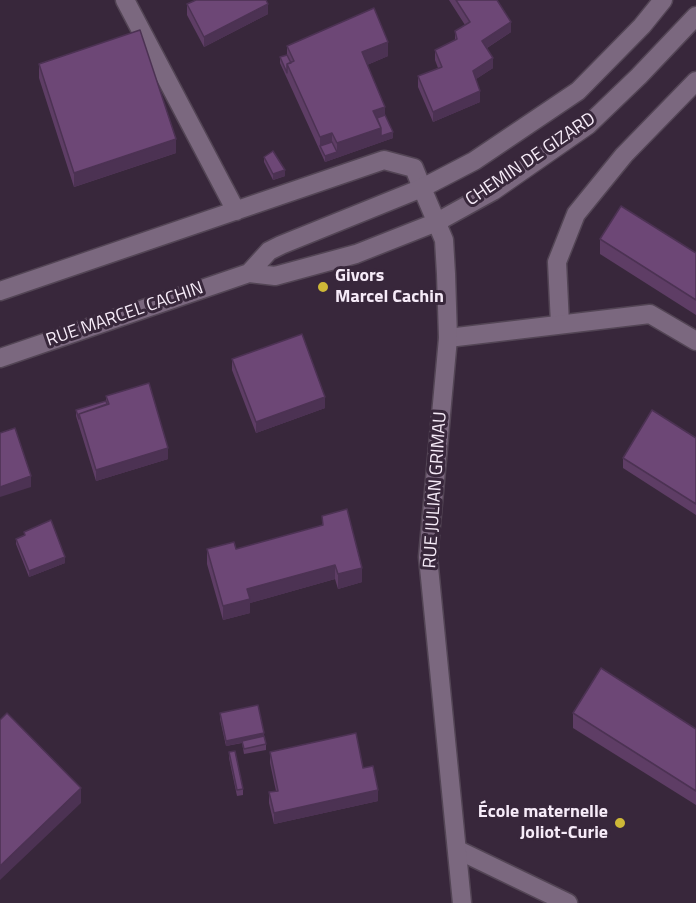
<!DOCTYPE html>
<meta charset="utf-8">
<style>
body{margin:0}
canvas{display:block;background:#38273b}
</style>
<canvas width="696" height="903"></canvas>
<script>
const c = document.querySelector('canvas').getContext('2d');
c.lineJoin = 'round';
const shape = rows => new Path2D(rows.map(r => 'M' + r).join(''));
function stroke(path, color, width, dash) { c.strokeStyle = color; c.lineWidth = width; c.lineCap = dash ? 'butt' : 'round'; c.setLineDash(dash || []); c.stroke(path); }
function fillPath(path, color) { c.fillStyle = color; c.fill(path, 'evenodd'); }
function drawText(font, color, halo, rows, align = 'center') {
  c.font = font + ' "Titillium Web",sans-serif'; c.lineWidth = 6; c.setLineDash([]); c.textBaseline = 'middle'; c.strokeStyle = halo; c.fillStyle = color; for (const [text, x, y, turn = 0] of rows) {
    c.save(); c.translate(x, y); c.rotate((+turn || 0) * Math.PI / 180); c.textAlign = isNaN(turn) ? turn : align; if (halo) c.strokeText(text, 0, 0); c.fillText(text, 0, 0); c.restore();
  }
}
const service = shape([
 [560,324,557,262,576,214,624,155,696,81]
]);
const minor = shape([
 [125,0,236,211],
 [0,291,384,160,414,168,422,188],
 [448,338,650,314,696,341],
 [458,850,568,903]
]);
const tertiary = shape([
 [422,188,444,240,446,274,448,338,428,557,462,903],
 [249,273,269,251,281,245,422,188,474,161,578,91,642,26,663,0],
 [0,358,249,273,275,276,356,254,437,222,493,191,588,125,639,76,696,16]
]);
stroke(service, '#534555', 21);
stroke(minor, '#534555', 21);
stroke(tertiary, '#534555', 21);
stroke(service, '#7b687f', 18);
stroke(minor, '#7b687f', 18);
stroke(tertiary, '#7b687f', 18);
fillPath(shape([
 [449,0,497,0,511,32,487,48,493,68,476,79,480,102,433,122,418,87,418,76,438,68,435,60,435,50,455,40,455,31,465,25],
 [187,4,268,14,204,47,187,15],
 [287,46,388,56,367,65,393,138,325,162,280,63,280,57,287,55],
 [39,64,176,153,74,187,39,78],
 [264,157,285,176,273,180,264,162],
 [600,239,696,253,696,315,600,254],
 [232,359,325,408,256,433,232,370],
 [106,396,168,459,96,481,76,416,76,410,106,401],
 [696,438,696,515,623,468,623,458],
 [322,516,362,582,338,589,335,579,250,603,250,613,223,620,207,564,207,549,236,549,322,525],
 [24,532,65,563,29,577,16,544,16,539,24,536],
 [220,713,264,736,266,744,266,750,244,754,242,743,226,746,220,719],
 [573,713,696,729,696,805,573,728],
 [229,752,243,789,243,795,237,796,229,758],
 [270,752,363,768,378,801,274,824,269,803,269,792,276,791,270,763]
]), '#5e3d65');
fillPath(shape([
 [268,4,268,14,204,47,204,37],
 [511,22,511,32,482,51,482,41],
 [388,42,388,56,362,67,362,52],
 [493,58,493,68,473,81,473,71],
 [480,91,480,102,433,122,433,112],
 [385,107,385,121,375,124,373,111],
 [381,128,393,132,393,138,325,162,325,156,337,152,337,143],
 [332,133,332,147,320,146,320,137],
 [176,139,176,153,74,187,74,173],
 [285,170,285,176,273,180,273,174],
 [325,397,325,408,256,433,256,422],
 [168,448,168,459,96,481,96,470],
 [31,476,31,487,0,497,0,487],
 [65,557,65,563,29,577,29,571],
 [335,565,335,579,250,603,250,613,223,620,223,606,247,589],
 [362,568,362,582,338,589,338,574],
 [264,733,264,738,226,746,226,741],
 [81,788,81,803,0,880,0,866],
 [378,790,378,801,274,824,274,813]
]), '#4c3253');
const building = shape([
 [196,0,266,0,268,4,204,37,187,4,196,0],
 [456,0,497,0,511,22,482,41,493,58,473,71,480,91,433,112,418,76,442,67,435,50,457,39,455,31,470,22,456,0],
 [374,8,388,42,362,52,385,107,373,111,381,128,337,143,332,133,320,137,287,64,294,61,287,46,374,8],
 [140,30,176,139,74,173,39,64,140,30],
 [287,55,291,63,287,64,287,73,280,57,287,55],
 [385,115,393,132,381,136,381,128,377,118,385,115],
 [332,142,337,152,325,156,320,146,332,142],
 [273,151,285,170,273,174,264,157,273,151],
 [621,206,696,253,696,300,600,239,621,206],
 [302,334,325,397,256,422,232,359,302,334],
 [149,383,168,448,96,470,79,414,109,404,106,396,149,383],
 [106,401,107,404,79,414,79,419,76,410,106,401],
 [652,410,696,438,696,504,623,458,652,410],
 [15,428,31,476,0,487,0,433,15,428],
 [347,509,362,568,338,574,335,565,247,589,250,599,223,606,207,549,234,542,236,549,323,525,322,516,347,509],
 [51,520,65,557,29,571,16,539,25,535,24,532,51,520],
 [601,668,696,729,696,791,573,713,601,668],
 [258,705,264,733,226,741,220,713,258,705],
 [7,713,81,788,0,866,0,720,7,713],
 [356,733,363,768,373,766,378,790,274,813,269,792,278,791,270,752,356,733],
 [264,736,266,744,244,749,242,741,264,736],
 [235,751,243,789,237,790,229,752,235,751]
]);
fillPath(building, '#6d4776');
stroke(building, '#4c3253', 1.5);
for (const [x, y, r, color] of [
 [323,287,6,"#ceb837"],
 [620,823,6,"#ceb837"]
]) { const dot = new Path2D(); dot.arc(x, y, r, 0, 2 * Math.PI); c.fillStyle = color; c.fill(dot); stroke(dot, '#38273b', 2); }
drawText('18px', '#f6ebf8', '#38273b', [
 ["CHEMIN DE GIZARD",531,160,-34],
 ["RUE MARCEL CACHIN",125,315,-19],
 ["RUE JULIAN GRIMAU",436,490,-86]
]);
drawText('bold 18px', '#f6ebf8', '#38273b', [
 ["Givors",335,277],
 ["Marcel Cachin",335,298],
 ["École maternelle",608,813,"right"],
 ["Joliot-Curie",608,834,"right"]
], 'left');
</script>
